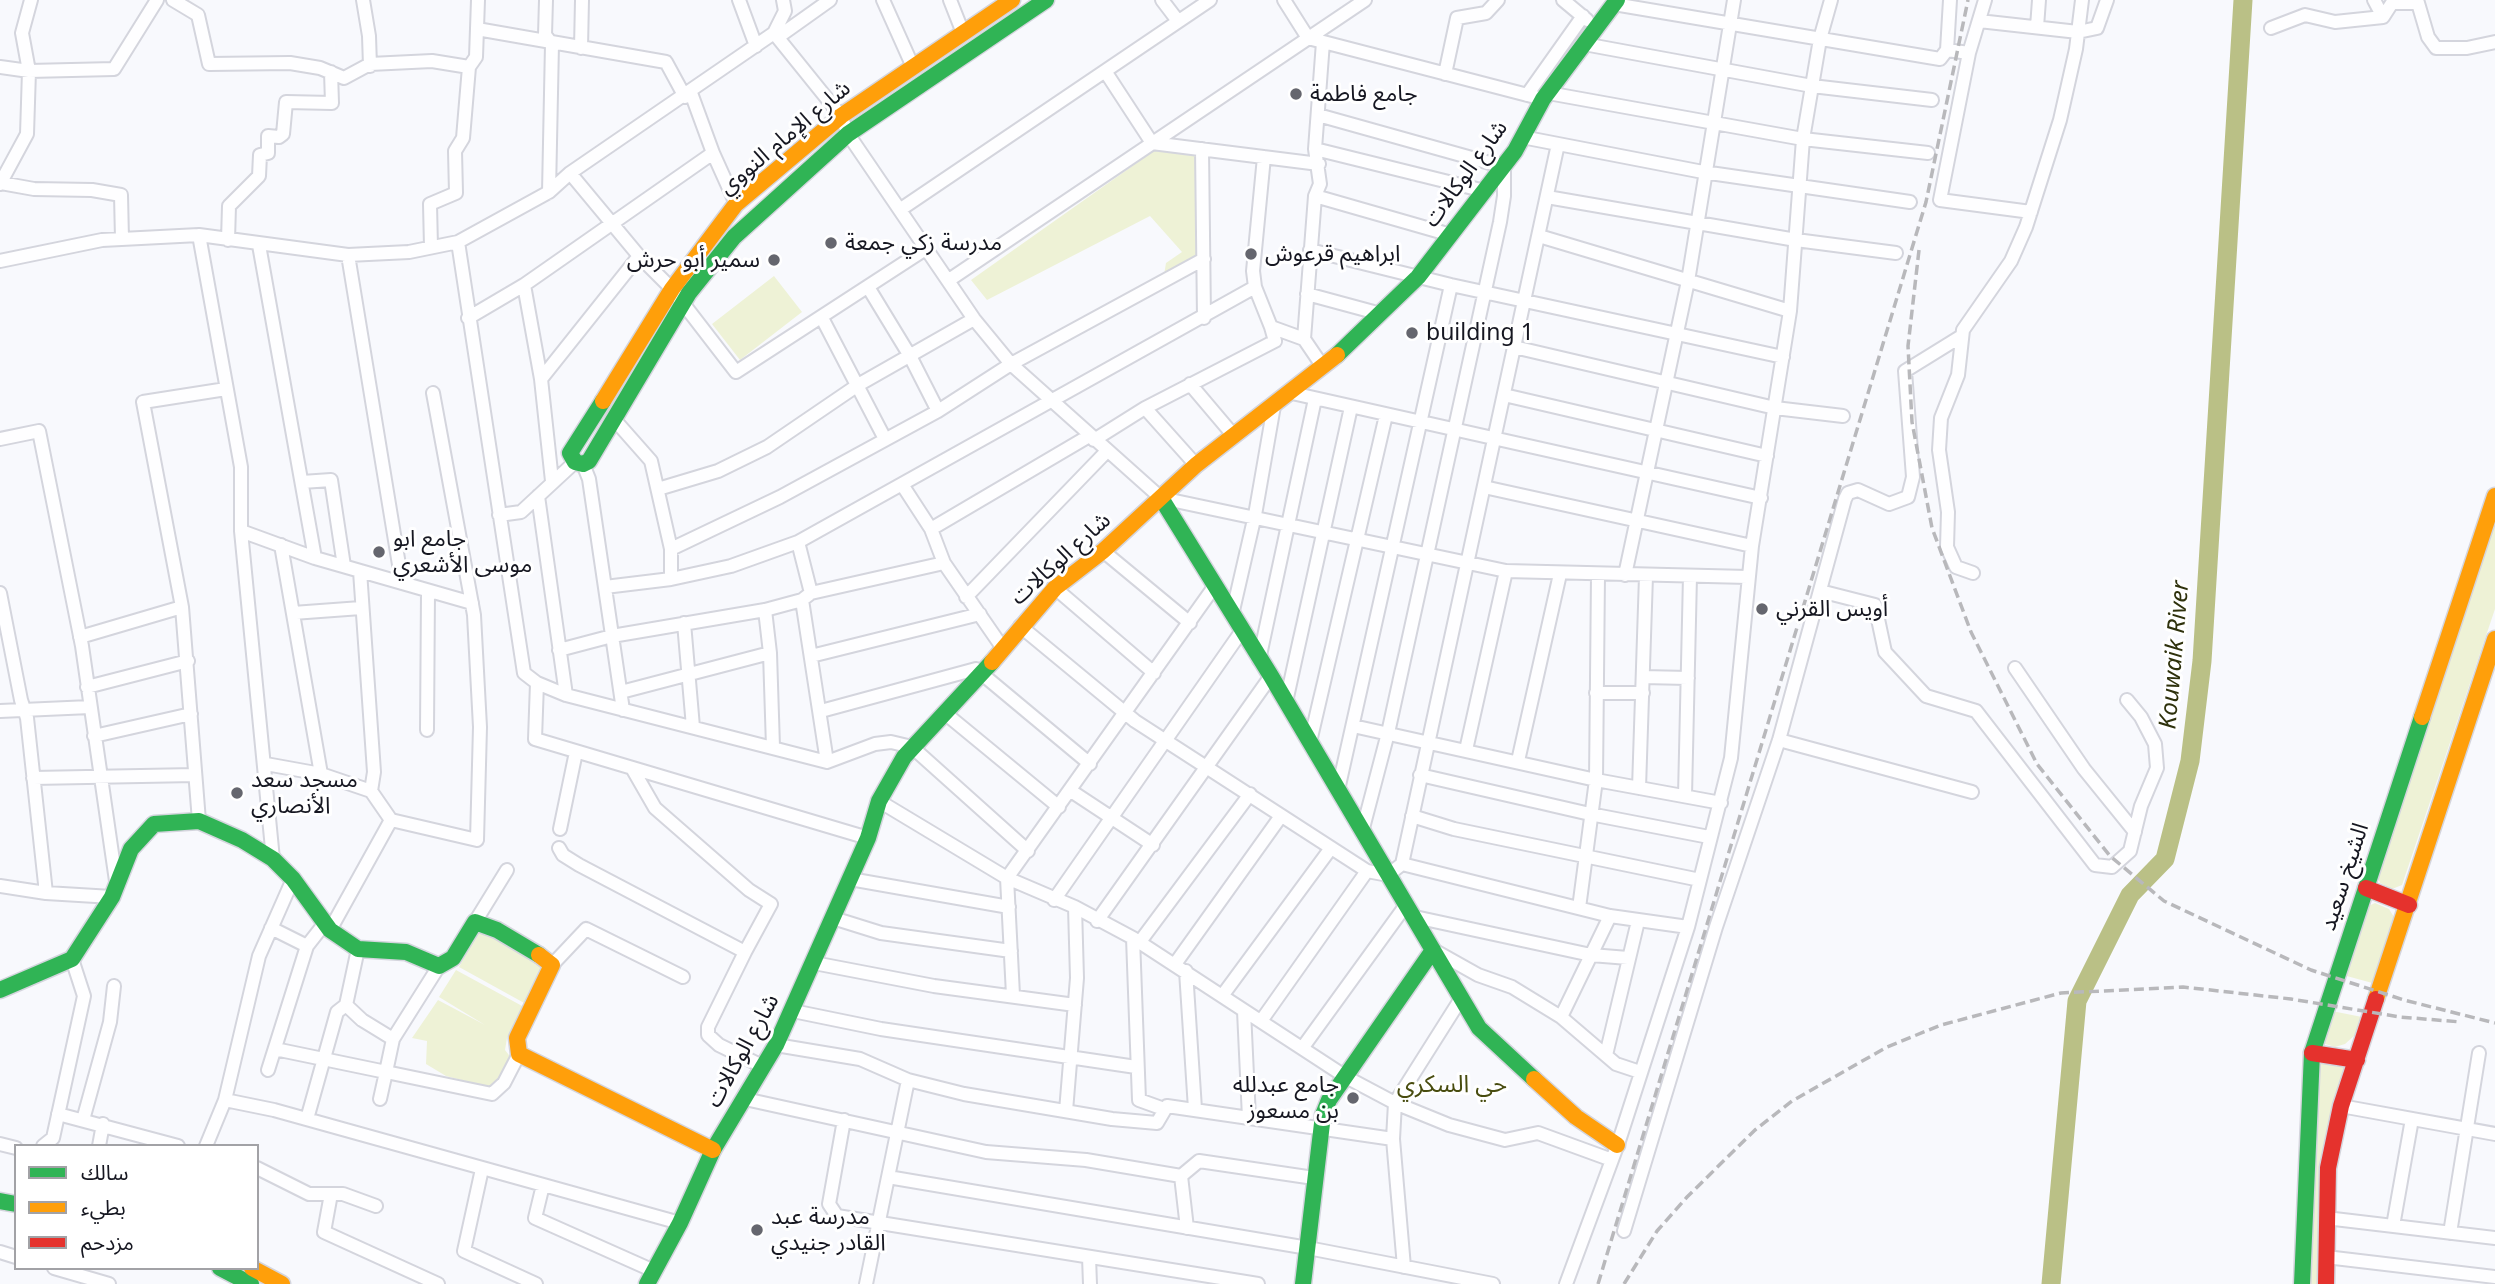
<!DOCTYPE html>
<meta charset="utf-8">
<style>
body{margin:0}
#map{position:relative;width:2495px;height:1284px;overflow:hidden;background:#f8f9fd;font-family:"Noto Sans","Noto Sans Arabic",sans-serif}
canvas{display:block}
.legend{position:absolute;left:14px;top:1144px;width:245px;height:126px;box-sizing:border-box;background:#fff;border:2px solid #a2a2a6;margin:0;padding:9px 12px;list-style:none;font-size:21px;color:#161721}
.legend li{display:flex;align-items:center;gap:14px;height:35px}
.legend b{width:35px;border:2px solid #a2a2a6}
</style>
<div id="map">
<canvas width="2495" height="1284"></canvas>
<ul class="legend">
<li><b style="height:9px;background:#30b455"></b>سالك</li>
<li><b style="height:9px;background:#ff9f0a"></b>بطيء</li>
<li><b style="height:9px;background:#e5322d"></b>مزدحم</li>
</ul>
</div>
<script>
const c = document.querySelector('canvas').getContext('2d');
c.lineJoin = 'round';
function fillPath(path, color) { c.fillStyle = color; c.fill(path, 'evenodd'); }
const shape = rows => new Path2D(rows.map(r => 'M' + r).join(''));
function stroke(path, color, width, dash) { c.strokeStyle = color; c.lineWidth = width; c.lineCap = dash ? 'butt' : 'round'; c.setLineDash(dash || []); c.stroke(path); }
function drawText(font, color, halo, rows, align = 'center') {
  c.font = font + ' "Noto Sans","Noto Sans Arabic",sans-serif'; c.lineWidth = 6; c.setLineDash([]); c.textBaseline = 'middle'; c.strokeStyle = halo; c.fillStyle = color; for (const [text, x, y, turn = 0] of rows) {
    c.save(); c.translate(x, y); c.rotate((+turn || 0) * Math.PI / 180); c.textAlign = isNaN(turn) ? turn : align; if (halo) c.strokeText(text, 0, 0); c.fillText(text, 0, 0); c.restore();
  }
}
fillPath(shape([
 [1155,150,1198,155,1198,258,1164,275,1166,263,1182,252,1150,216,987,300,971,280],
 [774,276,802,312,740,360,712,324],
 [2495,511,2495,609,2402,885,2392,889,2380,883,2376,873],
 [2375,903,2389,909,2394,917,2376,984,2343,975,2366,907],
 [479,931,542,961,543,971,526,1004,459,967],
 [456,970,524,1007,507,1038,505,1050,512,1059,496,1087,491,1088,446,1076,426,1064,427,1041,412,1038,438,1000,485,1025,439,997],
 [2332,1011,2362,1017,2355,1035,2345,1044,2335,1047,2322,1043],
 [2319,1061,2347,1064,2321,1284,2309,1284]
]), '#eef2d6');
stroke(shape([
 [2051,1284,2077,1001,2130,895,2165,859,2190,761,2202,661,2243,0]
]), '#bac086', 19);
const street = shape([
 [173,0,198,15,209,64,290,63,320,68,344,78,370,64,432,61,469,67],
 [363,0,369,36,370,66],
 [546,0,545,35,552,44,549,192],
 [739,0,756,46],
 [883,0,913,67],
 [950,0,963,33],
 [1162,0,1178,21],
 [1284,0,1308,38,1543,99],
 [1563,0,1587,20],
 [1985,0,1969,53,1940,200,2031,212],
 [1614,4,1940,59,1947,50,1969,53],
 [2383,17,2392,3,2418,3,2428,37,2436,48,2467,48,2495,42],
 [1979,21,2078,32,2097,28,2107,0],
 [2037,27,2039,0],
 [2271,28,2305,15,2335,22,2383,17,2374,0],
 [477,29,666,62,685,97],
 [774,33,841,116,848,134,974,319,1011,364,1161,498,1506,571,1748,577],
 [778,37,830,0],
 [1323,42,1315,149,1320,184,1315,196,1304,339,1323,367],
 [1584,44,1812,86,1932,100],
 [581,48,582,0],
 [1947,50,1950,0],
 [0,67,29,71,114,69,157,0],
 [1105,71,1152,143,1319,164],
 [1445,74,1457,18,1486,13,1498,0],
 [1548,93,1803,139,1928,153],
 [1527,95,1583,16],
 [1318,115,1504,167,1504,196,1500,222,1388,733,1362,832],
 [1522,137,1703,172,1910,202],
 [1202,149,1204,318],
 [1315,149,1485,191],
 [713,153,736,204],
 [1264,157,1253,271,1255,287,1271,327,1304,339],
 [570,173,639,256,672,289,736,372,927,248],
 [1,183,34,189,92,190,121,195,122,239],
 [0,184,27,134,29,71,22,33,31,0],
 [1315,196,1451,235],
 [1547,197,1796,240,1896,253],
 [901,209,1210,0],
 [199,235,241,467,241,531,315,558,472,603],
 [1539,236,1790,311],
 [228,240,229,206,259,176,260,155,268,153,268,136,279,137,283,134,286,102,332,103,331,72],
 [458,242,524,673,537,683,566,695,827,762,875,744,891,742,912,747,1028,851],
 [259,245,315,558],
 [431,247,430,204,456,193,455,151,463,138,469,67,476,57,478,0],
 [1310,250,1451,285,1783,357],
 [348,255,402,583],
 [0,261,102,240,199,235,348,255,409,252,458,242,549,192,570,173,774,33,785,11,783,0],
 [949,280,1365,0],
 [524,285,541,379,552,481],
 [868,287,910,356,938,411],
 [1307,294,1381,314],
 [468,318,524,285,713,153,691,93],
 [822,318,885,439],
 [1514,347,1775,408,1843,416],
 [541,379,639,256],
 [1190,384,1234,436],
 [1292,393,1761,498],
 [1504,395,1767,456],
 [1145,408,1196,465],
 [613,418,651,461,671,549,671,579],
 [0,439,39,431,82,646,116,881],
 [1094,440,1145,408,1275,341,1271,327],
 [583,464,589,479,623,710],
 [302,482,331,480,344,566],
 [903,486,931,529,944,563,1002,647],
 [1484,487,1752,546],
 [658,489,718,471,767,447,858,385,974,319],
 [538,496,566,695],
 [499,515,521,512,575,462],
 [931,529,1089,436],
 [241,531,273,859],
 [798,542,811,593],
 [281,545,321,774],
 [671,549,780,497,938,411,1011,364,1204,259],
 [1103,551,1190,623],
 [1973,573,1956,567,1947,547,1948,512,1939,450,1941,418,1958,375,1963,330,2011,261,2026,227,2060,120,2076,49,2082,0],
 [1625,575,1688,281,1734,0],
 [605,587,671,579,731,566,798,542,1255,287],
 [1055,588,1154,673],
 [1820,591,1875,605,1885,652,1926,696,1976,711,2095,865,2112,867,2130,851,2141,806,2157,768,2155,744,2141,717,2127,700],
 [0,593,21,700,27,718,46,893],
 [966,597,1107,451],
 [802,600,827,762],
 [765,610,770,653],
 [293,613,361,608],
 [1232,615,1255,515,1274,406],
 [684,623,693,727],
 [1020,626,1135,721,1367,871,1388,875,1402,864,1558,144],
 [80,637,182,607],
 [559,650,612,636,765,610,802,600,811,593,944,563],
 [811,656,980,614],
 [1259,660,1315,399],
 [2015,668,2084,769,2135,832],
 [1643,677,1688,678],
 [537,683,535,739,868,838],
 [87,687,188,661],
 [621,692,770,653,773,747],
 [1596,693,1643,693],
 [1286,702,1351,407],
 [0,711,90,707],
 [821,711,976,669,1090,764],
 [946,714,1059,807],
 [1353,726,1596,780,1721,803],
 [427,730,428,592],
 [94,736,191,714],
 [1779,740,1972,792],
 [1310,742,1386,415],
 [1466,750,1506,571],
 [1518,761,1560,574],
 [266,764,321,774,371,791],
 [632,768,655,808,749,890,771,904,745,952],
 [1420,775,1590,814,1709,837],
 [33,778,195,775],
 [1639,788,1646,576],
 [1338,790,1451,285],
 [1071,791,1153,845],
 [1685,796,1690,576],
 [879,801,1007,878,1075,907,1133,938,1346,1077,1395,1103,1449,1125,1505,1140,1538,1133,1612,1160],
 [1412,816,1454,829,1700,880],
 [391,820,477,840,480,727,474,615,433,393],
 [199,821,182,607,143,402,226,389],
 [560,829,576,752],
 [559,848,563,855,579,865,745,952,708,1027,708,1035,719,1045,764,1067],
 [1402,864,1610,916,1688,927],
 [850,879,1009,907],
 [0,886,46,893,112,897],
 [1054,900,1241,632],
 [1579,908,1596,780,1598,575],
 [1415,917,1591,955,1628,958],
 [833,918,881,933,1011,951],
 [1097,921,1271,676],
 [475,922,507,870],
 [271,928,307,946],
 [330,930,391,820,371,791,374,772,360,571],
 [1133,938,1139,1100,1164,1109],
 [1139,943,1250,794],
 [358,949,346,1005,362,1020,393,1039],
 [1437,952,1478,975,1512,987,1561,1017,1616,1064,1640,1072],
 [814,963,934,986,1075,1005],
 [1175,964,1281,816],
 [552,965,586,929,683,977],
 [1186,971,1195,1109],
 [1013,995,1007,878,1214,587],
 [1222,996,1331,848],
 [793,1011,881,1029,1136,1067],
 [1244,1011,1249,1118],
 [1561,1017,1610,916],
 [1261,1021,1367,871],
 [776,1045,860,1059,908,1080,964,1094,1112,1119,1157,1123,1167,1106,1393,1139],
 [1303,1047,1406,905],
 [275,1049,386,1072,393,1039,439,966],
 [1606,1055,1638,921],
 [268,1070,307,946,325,923],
 [380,1099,386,1072,492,1094,504,1083,519,1054],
 [745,1099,986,1152,1086,1160,1181,1176,1199,1161,1314,1178],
 [225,1100,274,1110,680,1223],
 [2341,1106,2495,1134],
 [1066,1111,1077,978,1075,907],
 [58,1114,178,1146],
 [307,1119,337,1012,346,1005],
 [83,1120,110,1022,114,986],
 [844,1120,829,1204,837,1216,1258,1284],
 [0,1144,16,1148],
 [43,1146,53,1138,84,996,72,959],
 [99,1146,103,1124],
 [206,1146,225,1100,259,956,293,879],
 [257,1168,309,1194,343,1194,376,1206],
 [482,1169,464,1251,536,1284],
 [1181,1176,1187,1228],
 [888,1177,1308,1248,1493,1284],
 [543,1185,535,1218,654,1271],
 [331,1194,324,1232,438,1284],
 [2326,1218,2495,1238],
 [2393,1226,2412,1119],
 [1624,1231,1716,927,1779,740,1845,499,1848,493,1858,490,1889,504,1908,497,1913,477,1905,371,1960,337],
 [2450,1233,2479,1053],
 [0,1252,16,1257],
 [1089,1257,1090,1284],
 [2326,1257,2495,1277],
 [1404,1267,1393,1139,1395,1103,1462,997],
 [54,1268,109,1284],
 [866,1284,908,1080],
 [1566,1284,1619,1141,1688,927,1731,758,1752,546,1790,311,1803,139,1820,39,1831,0]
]);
const fast = shape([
 [1337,355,1418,277,1515,151,1543,99,1617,0],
 [603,401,570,453,575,462,583,464,589,461,689,293,734,237,848,134,1046,0],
 [1161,498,1271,676,1479,1028,1534,1079],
 [0,990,72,959,112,897,131,849,154,824,199,821,242,840,273,859,293,879,330,930,358,949,406,952,439,966,453,958,475,922,497,930,539,955],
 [0,1201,16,1204],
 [220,1268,251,1284],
 [647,1284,680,1223,713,1150,776,1045,868,838,879,801,904,757,992,662],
 [1303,1284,1323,1115,1329,1100,1433,950],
 [2302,1284,2312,1053,2422,717]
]);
const slow = shape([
 [603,401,672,289,736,204,841,116,1012,0],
 [992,662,1055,588,1103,551,1196,465,1337,355],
 [2422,717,2495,496],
 [539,955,552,965,517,1038,519,1054,713,1150],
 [2376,999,2495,639],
 [1534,1079,1576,1117,1617,1145],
 [252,1268,282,1284]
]);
const jam = shape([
 [2366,888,2409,905],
 [2312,1053,2357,1060],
 [2326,1284,2328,1168,2341,1106,2376,999]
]);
stroke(street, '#d4d5dd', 16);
stroke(fast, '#d4d5dd', 19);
stroke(slow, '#d4d5dd', 19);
stroke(jam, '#d4d5dd', 19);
stroke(street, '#fefeff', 12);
stroke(fast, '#30b455', 16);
stroke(slow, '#ff9f0a', 16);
stroke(jam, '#e5322d', 16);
stroke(shape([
 [1919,250,1908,346,1912,422,1932,528,1971,632,2037,764,2110,856,2164,901,2311,970,2404,1000,2495,1023],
 [1598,1284,1926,202,1968,0],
 [1624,1284,1657,1231,1687,1197,1755,1130,1792,1101,1887,1047,1941,1025,2061,993,2183,987,2291,999,2400,1017,2461,1022]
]), '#b8b8bb', 3.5, [10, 5]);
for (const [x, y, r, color] of [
 [1296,94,7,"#65666e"],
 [831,243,7,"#65666e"],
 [1251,254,7,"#65666e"],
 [774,260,7,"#65666e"],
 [1412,333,7,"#65666e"],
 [379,552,7,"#65666e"],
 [1762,609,7,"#65666e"],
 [237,793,7,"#65666e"],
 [1353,1098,7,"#65666e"],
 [757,1230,7,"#65666e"]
]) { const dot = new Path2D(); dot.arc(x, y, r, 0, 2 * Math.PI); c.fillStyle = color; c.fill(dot); stroke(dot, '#fff', 2.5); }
drawText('23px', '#161721', '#fff', [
 ["جامع فاطمة",1310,94],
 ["مدرسة زكي جمعة",845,243],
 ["ابراهيم قرعوش",1265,254],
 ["سمير أبو حرش",760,260,"right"],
 ["building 1",1426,333],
 ["جامع ابو",393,539],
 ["موسى الأشعري",393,565],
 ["أويس القرني",1776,609],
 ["مسجد سعد",251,780],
 ["الأنصاري",251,806],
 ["جامع عبدلله",1339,1085,"right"],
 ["بن مسعوز",1339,1111,"right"],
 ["مدرسة عبد",771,1217],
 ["القادر جنيدي",771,1243]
], 'left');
drawText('23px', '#161721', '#fff', [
 ["شارع الإمام النووي",785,138,-40],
 ["شارع الوكالات",1466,174,-54],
 ["شارع الوكالات",1061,559,-42],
 ["الشيخ سعيد",2345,877,-72],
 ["شارع الوكالات",743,1051,-61]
]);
drawText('italic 24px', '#2e310c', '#fff', [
 ["Kouwaik River",2175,655,-85]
]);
drawText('24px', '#484c0f', '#fff', [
 ["حي السكري",1452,1085]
]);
</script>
